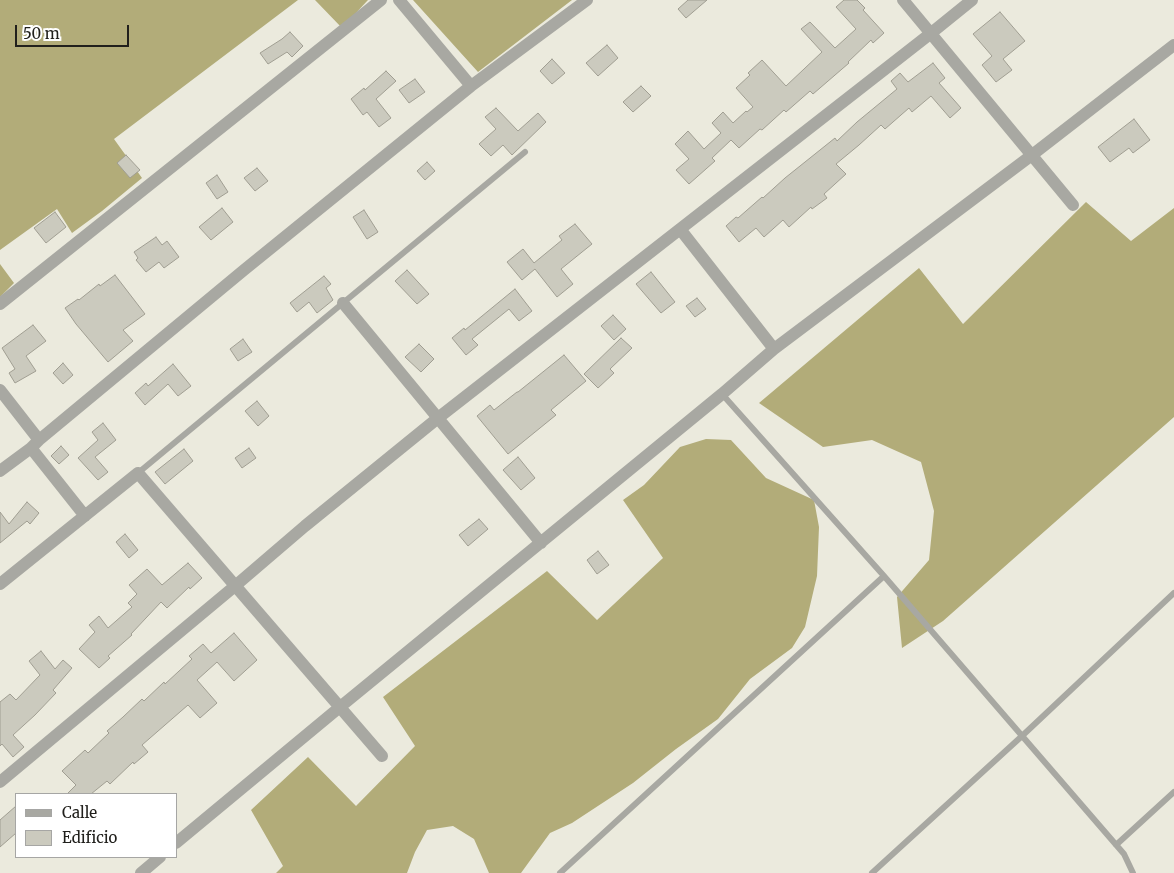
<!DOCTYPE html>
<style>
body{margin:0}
#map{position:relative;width:1174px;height:873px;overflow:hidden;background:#ebeadd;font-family:Merriweather,serif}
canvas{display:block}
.legend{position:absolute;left:15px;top:793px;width:162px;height:65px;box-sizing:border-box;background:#fff;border:1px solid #a6a6a4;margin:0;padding:6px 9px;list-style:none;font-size:15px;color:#21201c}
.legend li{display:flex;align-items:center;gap:10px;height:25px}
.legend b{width:25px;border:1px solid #a6a6a4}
.scale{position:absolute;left:15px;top:25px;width:114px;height:22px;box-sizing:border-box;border:2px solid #21201c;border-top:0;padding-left:6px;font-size:15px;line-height:18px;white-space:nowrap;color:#21201c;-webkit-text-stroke:4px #fff;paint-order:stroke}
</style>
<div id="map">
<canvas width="1174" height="873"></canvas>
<ul class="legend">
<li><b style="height:6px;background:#a8a8a2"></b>Calle</li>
<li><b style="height:14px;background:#cbcabe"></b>Edificio</li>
</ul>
<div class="scale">50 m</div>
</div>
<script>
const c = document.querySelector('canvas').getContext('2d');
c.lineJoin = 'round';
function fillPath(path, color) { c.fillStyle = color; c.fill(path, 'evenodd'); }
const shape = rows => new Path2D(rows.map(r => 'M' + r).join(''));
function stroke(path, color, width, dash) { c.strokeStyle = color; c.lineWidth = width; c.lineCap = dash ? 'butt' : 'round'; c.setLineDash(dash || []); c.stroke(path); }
fillPath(shape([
 [0,0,298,0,114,139,142,178,102,211,72,233,57,209,0,250],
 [315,0,368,0,342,28],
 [413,0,572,0,478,72],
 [1086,202,1131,241,1174,208,1174,417,943,621,902,648,897,597,929,560,934,511,921,462,872,440,823,447,759,403,919,268,963,324],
 [0,264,14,283,0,297],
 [706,439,731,440,766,478,814,500,819,527,817,576,805,627,792,648,750,679,718,719,676,749,633,783,572,823,550,833,521,873,489,873,474,839,453,826,427,830,415,852,407,873,276,873,283,866,251,810,308,757,356,806,415,746,383,697,547,571,597,620,663,558,623,500,644,485,680,447]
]), '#b2ac79');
const building = shape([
 [688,0,707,0,686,18,678,9,688,0],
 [844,0,857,0,865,8,863,10,884,33,873,43,871,40,848,62,849,63,813,94,810,91,786,112,784,110,762,130,760,129,739,148,731,140,712,158,715,161,689,184,676,170,689,159,675,144,688,131,704,149,721,133,712,123,723,112,733,123,746,111,747,112,753,107,736,88,750,75,748,73,762,60,786,86,822,52,801,29,810,22,835,48,856,29,836,7,844,0],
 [1000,12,1025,41,1003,59,1012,70,996,82,982,65,992,56,973,34,1000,12],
 [290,32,303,46,292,57,287,52,268,64,260,53,282,39,290,32],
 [607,45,618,58,598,76,586,63,607,45],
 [552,59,565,73,552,84,540,71,552,59],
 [933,63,945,78,939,83,961,108,950,118,931,96,912,112,909,108,885,129,881,125,859,145,836,164,846,174,824,194,827,198,812,209,811,207,789,227,783,220,764,237,756,228,739,242,726,226,736,217,738,218,762,197,763,198,785,178,835,138,837,141,857,122,897,89,891,81,900,73,908,82,933,63],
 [386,71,396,81,376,99,391,118,379,127,367,112,363,115,351,99,364,88,365,90,386,71],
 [415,79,425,92,409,103,399,90,415,79],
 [641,86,651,96,633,112,623,102,641,86],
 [496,108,518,131,538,113,546,122,512,155,503,145,491,156,479,144,496,129,485,117,496,108],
 [1134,119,1150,140,1133,153,1129,148,1110,162,1098,147,1134,119],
 [126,155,140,170,130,178,117,163,126,155],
 [427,162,435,171,425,180,417,171,427,162],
 [257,168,268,181,255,191,244,178,257,168],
 [217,175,228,192,217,199,206,183,217,175],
 [222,208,233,222,211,240,199,227,222,208],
 [364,210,378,232,367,239,353,217,364,210],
 [55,212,66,227,46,243,34,228,55,212],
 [575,224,592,244,561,269,573,284,557,297,535,269,522,280,507,262,523,249,534,263,562,240,559,236,575,224],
 [156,237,162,245,167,241,179,257,164,268,159,262,146,272,136,260,138,258,134,252,156,237],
 [407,270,429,294,417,304,395,281,407,270],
 [651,272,675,302,661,313,636,284,651,272],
 [115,275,145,314,123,330,133,341,108,362,76,324,65,308,78,299,79,300,99,284,100,286,115,275],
 [324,276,331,284,326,288,333,300,317,313,309,302,297,312,290,303,324,276],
 [515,289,532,311,519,321,509,309,472,339,478,345,466,355,452,338,464,328,465,330,515,289],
 [697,298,706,309,695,317,686,306,697,298],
 [613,315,626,329,614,340,601,326,613,315],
 [33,325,46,341,26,356,36,371,15,383,9,373,15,369,2,348,33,325],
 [621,338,632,348,610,369,614,373,598,388,584,374,621,338],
 [243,339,252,352,238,361,230,349,243,339],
 [419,344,434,359,421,372,405,357,419,344],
 [564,355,586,381,551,410,556,415,508,454,477,416,490,405,494,410,517,392,518,392,564,355],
 [63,363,73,375,63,384,53,373,63,363],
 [173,364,191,386,178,396,168,384,145,405,135,393,146,383,148,386,173,364],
 [257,401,269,416,258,426,245,411,257,401],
 [103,423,116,440,95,457,108,472,98,480,78,458,98,440,92,432,103,423],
 [61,446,69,455,59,464,51,456,61,446],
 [249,448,256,458,242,468,235,458,249,448],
 [184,449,193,461,165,484,155,472,184,449],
 [518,457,535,478,521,490,503,470,518,457],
 [27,502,39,513,30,524,27,521,0,543,0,512,9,524,27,502],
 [479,519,488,529,468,546,459,535,479,519],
 [125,534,138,550,129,558,116,542,125,534],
 [598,551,609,565,597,574,587,560,598,551],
 [188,563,202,578,190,589,189,587,167,608,161,602,131,634,132,635,108,656,110,658,99,668,79,649,95,632,89,625,99,616,108,628,132,607,128,603,137,594,129,585,147,569,162,585,188,563],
 [234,633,257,660,234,681,217,662,197,680,217,703,200,718,188,705,142,745,148,752,134,764,133,762,110,784,107,781,91,794,67,794,76,785,62,771,85,750,88,753,109,733,107,731,123,717,142,699,144,701,164,682,165,684,192,659,189,656,203,644,211,653,234,633],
 [41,651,55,669,63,660,72,668,53,690,56,693,35,715,13,735,24,747,13,757,2,744,0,746,0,702,10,694,16,700,40,675,29,661,41,651],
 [16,806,16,833,0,847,0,820,16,806]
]);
fillPath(building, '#cbcabe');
stroke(building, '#a09e92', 1);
stroke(shape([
 [722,394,884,576,1124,854,1133,873],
 [138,473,525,152],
 [1116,845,1174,792],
 [560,873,884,576],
 [872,873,1022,736,1174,593]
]), '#a8a8a2', 6);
stroke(shape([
 [399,0,471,86],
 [903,0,1073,205],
 [680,229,774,349],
 [343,303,541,543],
 [0,304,381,0],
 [0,390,39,440],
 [31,448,85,516],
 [0,471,31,448,39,440,244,270,471,86,587,0],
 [0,584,138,473,382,756],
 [0,782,235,586,305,526,438,418,930,34,972,0],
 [176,843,340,707,722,394,774,349,1032,155,1174,45],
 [141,873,160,857]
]), '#a8a8a2', 12);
</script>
